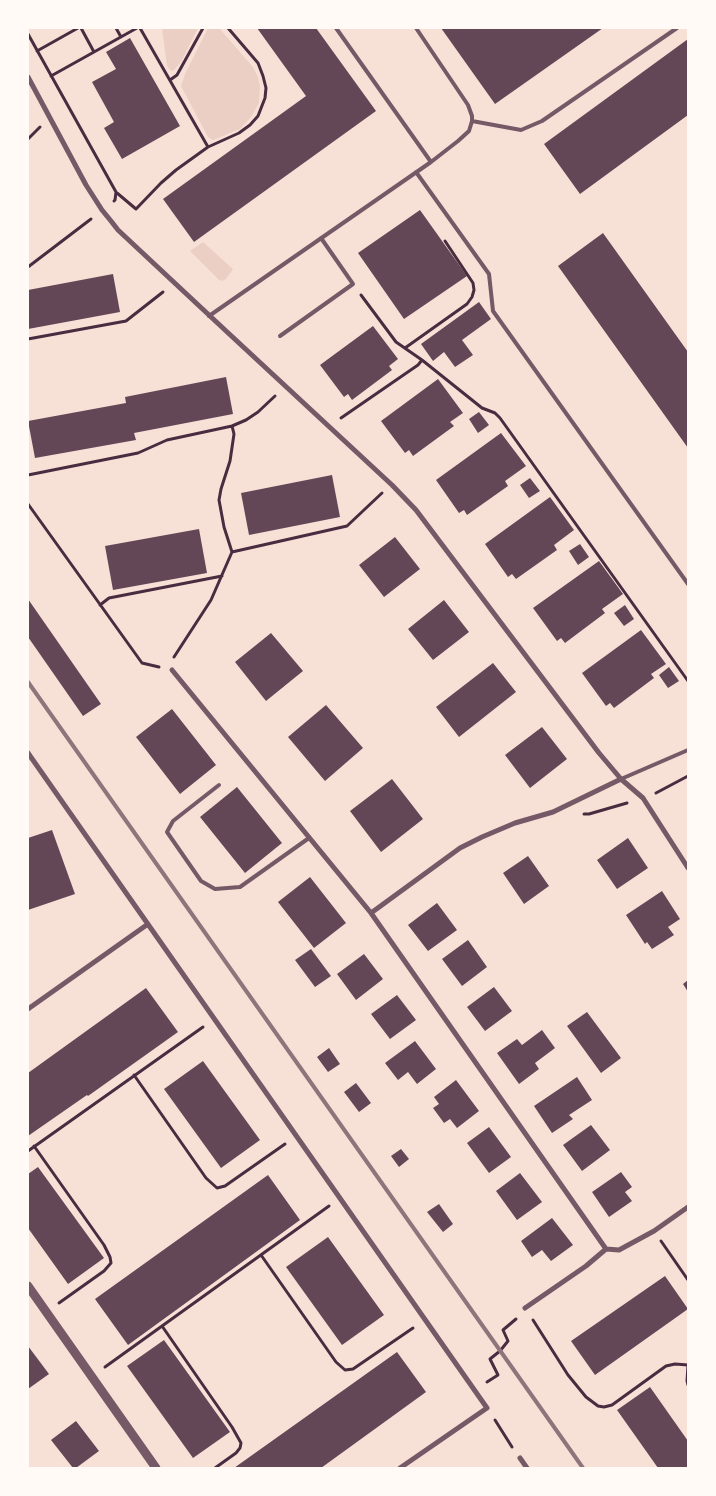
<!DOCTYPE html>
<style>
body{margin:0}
#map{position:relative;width:716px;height:1496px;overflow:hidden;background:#f7e1d7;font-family:Raleway,sans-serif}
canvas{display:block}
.frame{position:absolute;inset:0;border:29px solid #fffaf5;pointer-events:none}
</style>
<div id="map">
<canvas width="716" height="1496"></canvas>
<div class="frame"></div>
</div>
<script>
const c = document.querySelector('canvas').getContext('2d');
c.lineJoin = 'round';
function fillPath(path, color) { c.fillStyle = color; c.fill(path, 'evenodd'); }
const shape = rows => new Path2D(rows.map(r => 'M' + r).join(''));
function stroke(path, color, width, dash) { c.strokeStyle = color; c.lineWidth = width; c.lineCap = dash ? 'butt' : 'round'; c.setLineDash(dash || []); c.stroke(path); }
fillPath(shape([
 [162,28,198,28,181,62,174,70,171,71,167,66],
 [208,28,219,28,253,67,258,77,260,86,259,103,251,117,240,129,213,140,208,137,181,86,185,74],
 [203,242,233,269,226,279,222,281,219,280,190,251]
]), '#ebcfc5');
fillPath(shape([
 [257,28,316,28,376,111,194,242,163,199,306,96],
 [441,28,603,28,495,104],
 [130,38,180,126,122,159,104,128,114,122,92,82,116,69,106,52],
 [688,39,688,115,580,194,544,144],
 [420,210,467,276,404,319,358,253],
 [603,233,688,352,688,448,558,266],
 [113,274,120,312,28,329,28,290],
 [479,302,491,319,462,340,473,355,455,367,444,352,433,361,421,344],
 [373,326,398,359,389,366,392,370,352,400,348,394,344,397,320,365],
 [226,377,233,414,134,433,136,440,35,458,28,421,126,403,125,397],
 [438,379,463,413,450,422,454,426,413,456,409,450,405,453,381,421],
 [479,412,489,425,478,433,469,419],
 [501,433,526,466,505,481,508,486,467,515,464,510,459,513,436,480],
 [332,475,340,517,249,535,241,493],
 [530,478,540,491,529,498,520,485],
 [550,497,574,530,554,545,557,550,516,579,512,574,508,577,485,544],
 [199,529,207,573,113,590,105,546],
 [395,537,420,569,384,597,359,565],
 [580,544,589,557,578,565,569,551],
 [599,561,623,594,602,609,605,613,565,643,561,638,557,641,533,608],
 [28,599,101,704,83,716,28,637],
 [444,600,469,632,433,660,408,629],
 [625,605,634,619,624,626,614,613],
 [641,630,666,664,651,674,654,678,614,708,610,703,606,706,582,673],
 [271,633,303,671,266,701,235,662],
 [493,663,516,692,459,737,436,707],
 [669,667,679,681,668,688,659,675],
 [326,705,363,748,325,781,288,737],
 [172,709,216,765,180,794,136,737],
 [542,727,567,759,530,788,505,755],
 [392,779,423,819,381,852,350,811],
 [237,787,282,843,245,873,200,817],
 [52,830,75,894,28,910,28,838],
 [628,838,648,868,617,889,597,860],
 [528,856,549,886,524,904,503,873],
 [310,877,346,923,314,948,278,902],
 [662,891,680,919,668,927,674,935,652,949,647,942,645,944,626,915],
 [437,903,457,930,428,951,408,925],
 [468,940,487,967,462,986,442,959],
 [311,949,331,976,315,987,295,960],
 [364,954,383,979,356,1000,337,974],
 [688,980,688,992,683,984],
 [494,987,512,1011,485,1031,467,1007],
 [146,988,178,1032,88,1096,87,1095,28,1136,28,1073],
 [397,995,416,1020,390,1039,371,1014],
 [587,1012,621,1058,601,1073,567,1026],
 [542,1030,555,1048,535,1063,539,1069,519,1084,497,1053,517,1039,522,1045],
 [415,1041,436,1069,417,1084,408,1072,398,1080,385,1063],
 [329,1048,340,1064,328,1072,317,1057],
 [203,1061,260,1140,221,1168,164,1089],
 [577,1077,592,1100,569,1115,573,1119,552,1133,534,1106],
 [456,1080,479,1111,457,1128,450,1119,444,1123,433,1108,439,1104,434,1097],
 [356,1083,371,1103,359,1112,344,1092],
 [591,1125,610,1150,582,1171,563,1145],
 [489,1127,511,1157,489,1173,467,1143],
 [401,1149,409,1159,399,1167,391,1156],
 [38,1167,104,1258,68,1284,28,1228,28,1174],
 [621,1172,632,1187,625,1192,632,1201,609,1217,592,1192],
 [520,1173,542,1202,517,1220,496,1191],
 [268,1175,300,1220,128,1345,95,1299],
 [439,1204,453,1224,443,1232,427,1212],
 [552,1218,573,1245,551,1261,542,1250,532,1257,521,1241],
 [328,1237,384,1315,342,1345,286,1267],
 [665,1276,688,1309,595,1375,571,1341],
 [164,1340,230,1432,193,1458,127,1366],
 [28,1346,49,1374,28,1389],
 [397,1352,426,1392,321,1468,234,1468],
 [650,1387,688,1441,688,1468,658,1468,617,1410],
 [76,1421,99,1451,76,1468,73,1468,51,1440]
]), '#644757');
stroke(shape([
 [81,28,94,52],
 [116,28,121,37],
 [140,28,208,147],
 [28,34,116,192,115,200,114,201],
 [37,51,78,28],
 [51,76,137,28],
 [170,80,177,75,203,28],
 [28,139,40,127],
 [117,193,136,209,161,183,176,170,208,147,239,133,250,125,258,116,265,98,266,88,263,76,258,63,228,28],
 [28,267,91,219],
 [361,295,396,342,422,360,482,408,495,413,500,418,688,681],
 [28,339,126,321,163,292],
 [405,348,467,304,472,297,474,290,473,283,445,241],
 [341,418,418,365,422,360],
 [28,475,138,453,167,440,232,426,246,420,258,412,275,396],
 [28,504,142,663,159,667],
 [232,552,224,527,219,500,221,489,230,461,234,434,232,426],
 [100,605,109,598,222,576],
 [174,657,211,600,232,552,347,526,382,493],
 [656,793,688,776],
 [584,814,589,814,627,803],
 [134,1075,206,1178,217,1188,225,1186,285,1144],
 [34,1146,104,1245,110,1257,111,1263,104,1271,59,1303],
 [28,1151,203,1027],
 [661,1241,688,1280],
 [261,1255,336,1362,345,1370,353,1369,413,1328],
 [533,1320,568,1375,586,1397,598,1406,604,1407,612,1405,666,1366,675,1364,688,1365],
 [162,1326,232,1427,241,1443,240,1448,236,1453,215,1468],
 [688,1365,687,1381,688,1385],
 [105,1367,329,1206],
 [487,1382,498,1375,490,1359,500,1351,508,1341,503,1330,516,1319],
 [495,1420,512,1447]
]), '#4a2c40', 3);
stroke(shape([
 [336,28,431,162],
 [472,121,521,130,542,121,677,28],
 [416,172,489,274,493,311,688,584],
 [209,316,431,162,458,141,469,131,472,121,472,116,468,105,416,28],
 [280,336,353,284,321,238],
 [621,779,688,750],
 [219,785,173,821,167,832,201,881,215,889,240,887,309,838]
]), '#755966', 4);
stroke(shape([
 [28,77,86,185,102,210,111,221,118,230,225,330,392,485,416,510,599,753,621,779,643,798,688,868],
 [172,670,371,913,606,1249],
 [28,753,487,1408,400,1468],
 [371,913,460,848,482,837,515,823,553,812,621,779],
 [28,1009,148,924],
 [525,1308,586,1266,606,1249,619,1250,654,1231,688,1207],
 [520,1458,527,1468]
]), '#755966', 5);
stroke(shape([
 [28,1286,156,1468]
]), '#755966', 9);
stroke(shape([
 [28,682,583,1468]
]), '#8f747c', 4);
</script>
